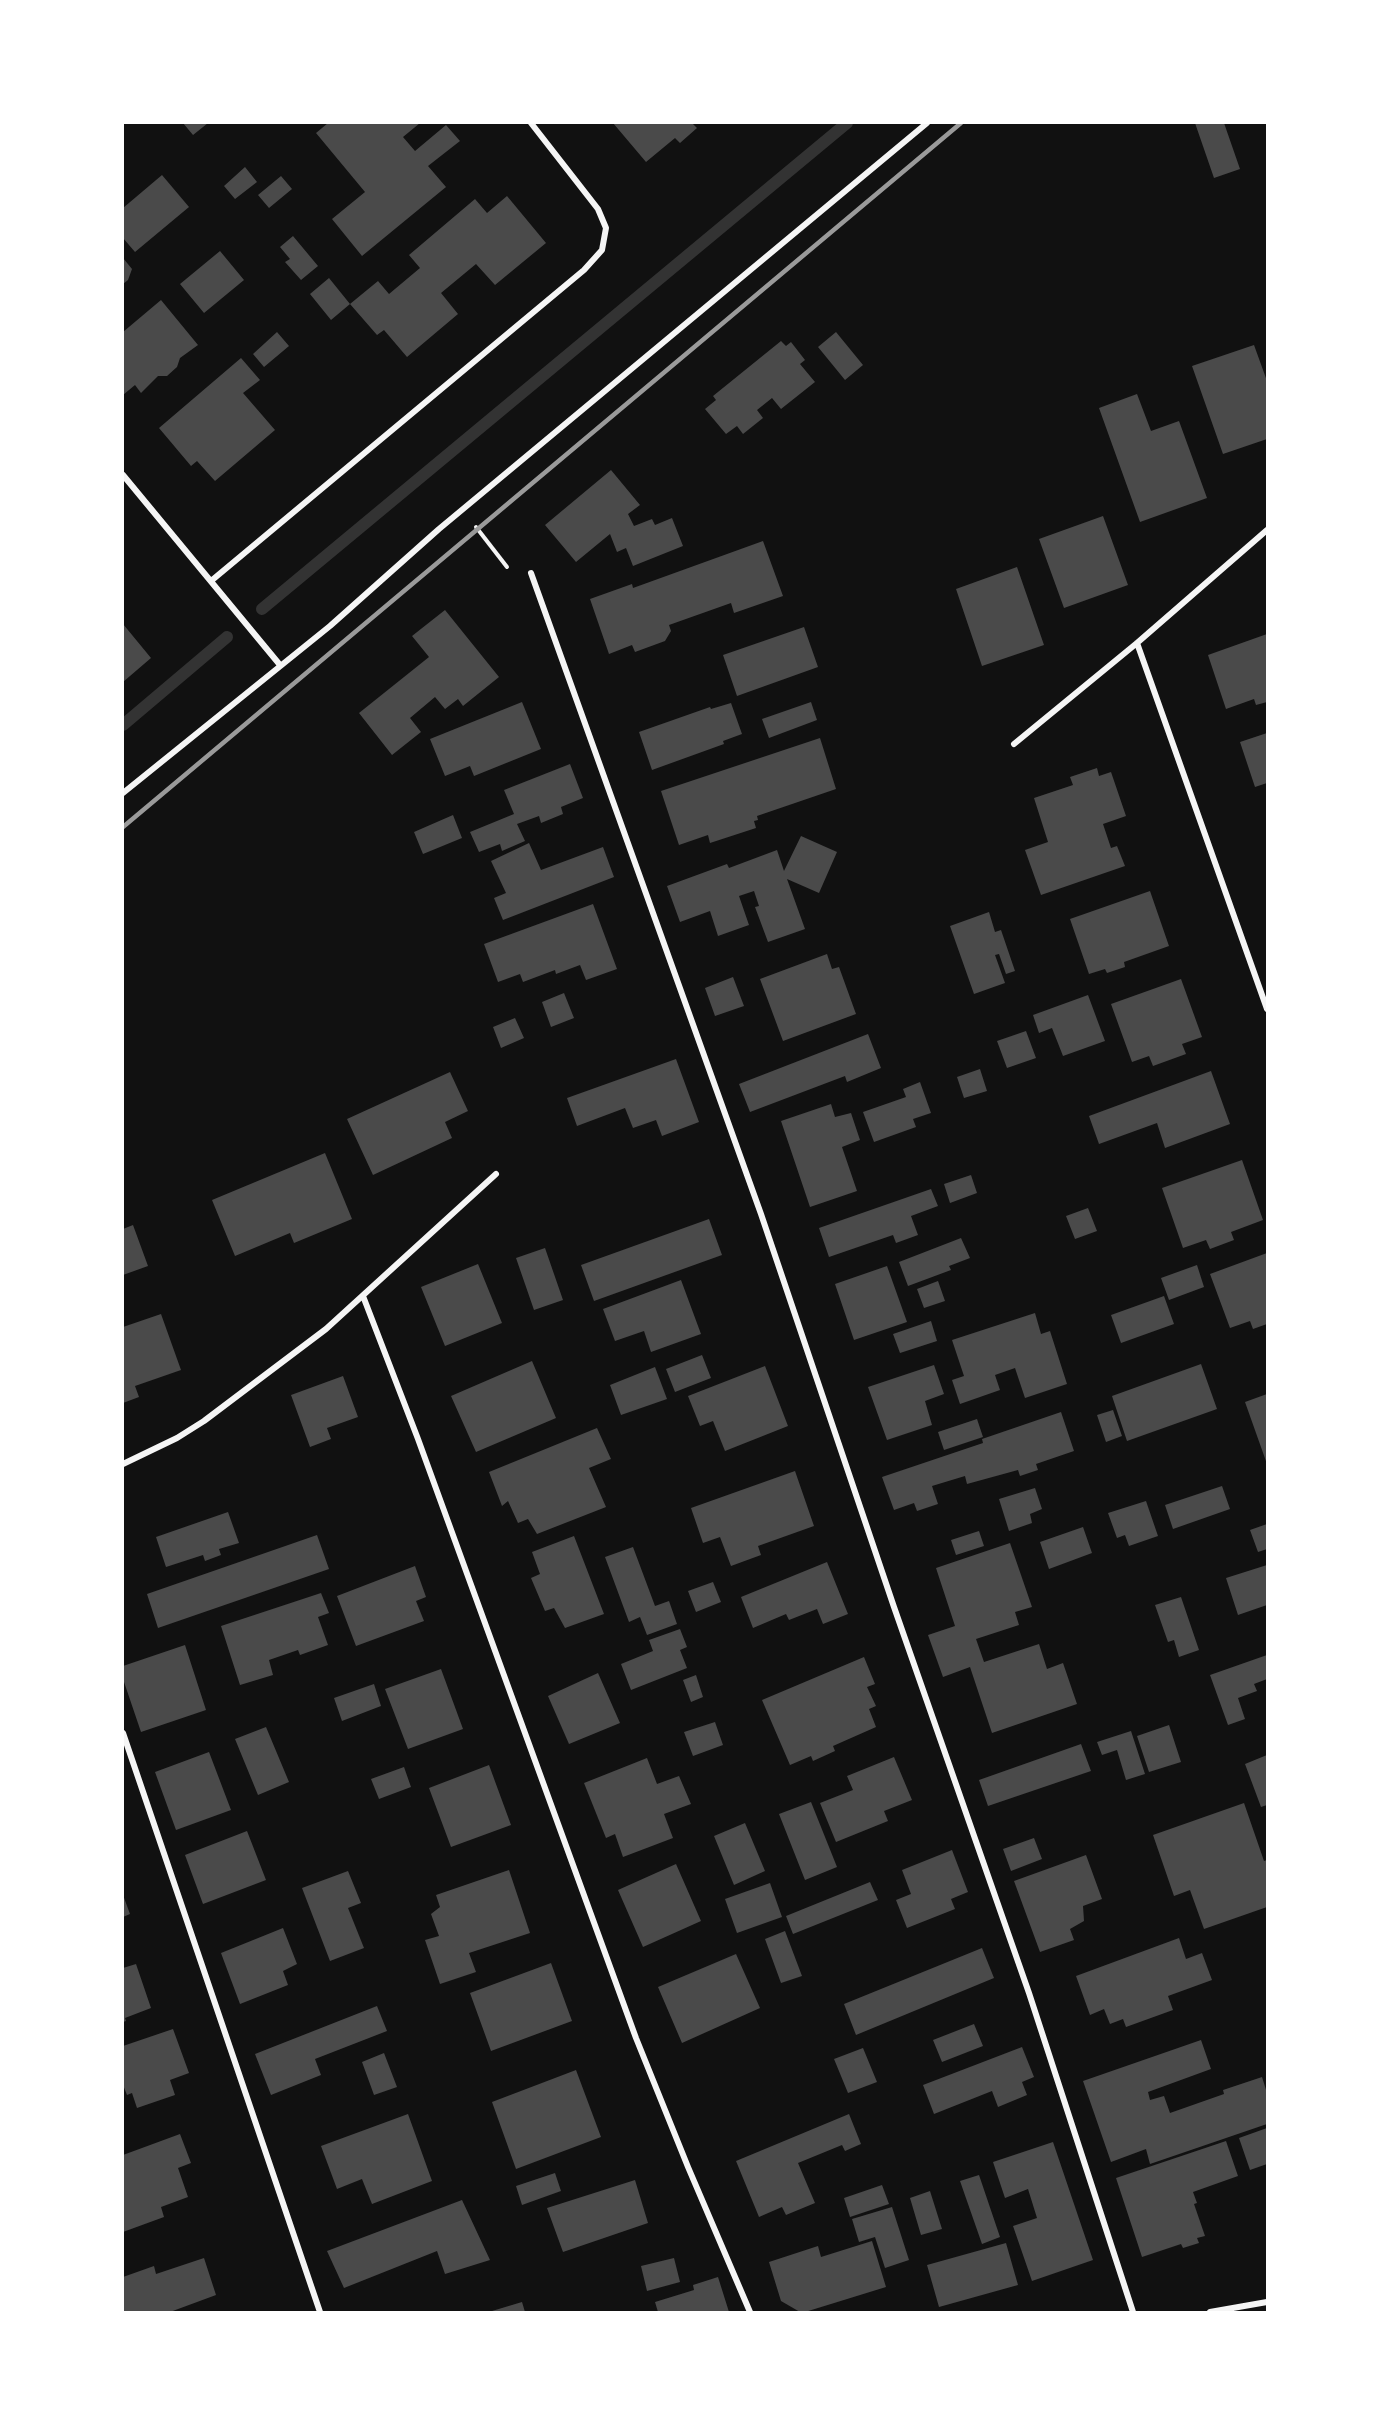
<!DOCTYPE html>
<style>
body{margin:0}
#map{position:relative;width:1390px;height:2435px;overflow:hidden;background:#111;font-family:"Space Grotesk",sans-serif}
canvas{display:block}
.frame{position:absolute;inset:0;border:124px solid #fff;pointer-events:none}
</style>
<div id="map">
<canvas width="1390" height="2435"></canvas>
<div class="frame"></div>
</div>
<script>
const c = document.querySelector('canvas').getContext('2d');
c.lineJoin = 'round';
const shape = rows => new Path2D(rows.map(r => 'M' + r).join(''));
function stroke(path, color, width, dash) { c.strokeStyle = color; c.lineWidth = width; c.lineCap = dash ? 'butt' : 'round'; c.setLineDash(dash || []); c.stroke(path); }
function fillPath(path, color) { c.fillStyle = color; c.fill(path, 'evenodd'); }
stroke(shape([
 [262,609,847,123],
 [123,725,227,637]
]), '#333', 12);
fillPath(shape([
 [183,123,208,123,193,135],
 [328,123,420,123,403,137,415,151,446,125,460,141,428,166,446,187,362,256,332,219,365,192,316,133],
 [613,123,692,123,697,128,680,143,675,138,646,162],
 [1195,123,1224,123,1240,169,1214,178],
 [245,167,257,182,235,199,224,186],
 [162,175,189,207,135,252,123,238,123,208],
 [281,176,292,189,269,208,258,195],
 [507,196,546,243,495,285,476,264,441,293,458,314,407,357,384,330,377,335,350,304,378,281,389,294,420,268,409,255,475,199,487,213],
 [293,236,318,266,301,280,285,262,290,259,280,247],
 [220,251,244,280,204,313,180,284],
 [123,258,132,269,128,280,123,284],
 [329,278,350,304,331,320,310,294],
 [161,300,198,345,180,358,177,367,167,376,158,376,141,393,135,385,123,395,123,332],
 [277,332,289,346,264,367,253,354],
 [836,332,863,365,845,380,818,347],
 [781,341,786,346,791,342,805,360,800,364,815,382,781,409,772,398,757,410,763,418,743,434,737,426,726,434,705,409,716,400,713,396],
 [1254,345,1267,381,1267,439,1223,454,1192,366],
 [241,358,260,380,243,393,275,430,215,481,197,461,191,466,159,428],
 [1137,394,1151,431,1179,421,1207,498,1140,522,1099,408],
 [611,470,640,505,628,514,634,526,652,519,655,525,672,518,683,546,633,566,626,548,617,552,610,534,576,562,545,525],
 [1103,516,1128,585,1064,608,1039,539],
 [763,541,783,596,734,613,731,603,669,625,671,631,665,641,635,652,632,645,609,654,590,599,632,584,633,588],
 [1017,567,1044,645,982,666,956,589],
 [445,610,499,677,463,706,458,699,445,709,435,697,410,718,421,732,392,755,359,713,429,657,412,636],
 [123,624,151,658,123,682],
 [804,627,818,667,737,696,723,655],
 [1267,634,1267,702,1256,705,1254,699,1226,709,1208,655],
 [522,702,541,749,474,776,470,766,445,776,430,739],
 [811,702,817,720,769,738,762,719],
 [731,703,742,734,723,741,724,744,652,770,639,732,710,707,711,709],
 [1267,733,1267,783,1255,787,1240,742],
 [820,738,836,789,757,816,758,820,754,821,756,828,710,843,708,835,679,845,661,791],
 [570,764,583,798,561,807,563,814,541,823,539,816,517,824,525,841,502,851,500,844,479,852,470,832,514,814,504,790],
 [1097,768,1099,776,1111,772,1126,816,1103,824,1111,848,1117,846,1125,866,1041,895,1025,850,1048,842,1034,798,1073,785,1070,777],
 [453,815,462,838,423,854,414,832],
 [801,836,837,852,819,893,787,879,805,929,768,942,755,907,759,906,754,891,739,896,749,925,718,936,710,911,680,922,667,886,727,864,729,868,777,850,784,871],
 [529,843,541,870,603,847,614,877,503,920,494,898,506,893,491,861],
 [1150,891,1169,946,1124,962,1125,967,1107,973,1105,969,1089,974,1070,919],
 [593,904,617,969,586,980,580,965,556,974,555,970,523,982,520,974,498,982,484,944],
 [989,912,995,932,1001,930,1015,971,1006,974,999,954,995,955,1005,983,974,994,950,926],
 [827,954,832,969,839,967,856,1014,783,1041,760,979],
 [733,977,744,1006,715,1016,705,988],
 [1181,979,1202,1037,1182,1044,1186,1054,1153,1066,1149,1056,1132,1062,1111,1004],
 [564,993,574,1018,551,1027,542,1002],
 [1088,995,1105,1041,1063,1056,1052,1028,1039,1033,1033,1015],
 [515,1018,524,1038,501,1048,493,1027],
 [1026,1031,1036,1058,1007,1068,997,1041],
 [868,1034,881,1068,847,1082,845,1076,750,1112,739,1084],
 [676,1059,699,1122,662,1136,656,1120,633,1128,625,1108,577,1126,567,1098],
 [980,1069,987,1091,964,1098,957,1077],
 [1211,1071,1230,1124,1165,1148,1157,1123,1099,1144,1089,1116],
 [450,1072,468,1111,445,1122,452,1138,373,1175,347,1119],
 [920,1082,931,1113,913,1119,916,1127,874,1142,863,1112,906,1097,903,1089],
 [831,1104,835,1117,851,1113,860,1140,842,1147,857,1191,810,1207,781,1121],
 [325,1153,352,1219,294,1243,290,1233,235,1256,212,1200],
 [1242,1160,1263,1220,1231,1232,1234,1240,1210,1249,1206,1240,1183,1248,1162,1188],
 [971,1175,977,1193,950,1203,944,1184],
 [931,1189,938,1206,911,1216,918,1235,896,1243,893,1235,829,1257,819,1228],
 [1088,1208,1097,1231,1075,1239,1066,1216],
 [709,1219,722,1255,594,1301,581,1265],
 [133,1225,148,1266,123,1275,123,1229],
 [961,1238,970,1258,949,1266,951,1270,908,1286,899,1262],
 [545,1248,563,1300,534,1310,516,1258],
 [1267,1253,1267,1324,1253,1329,1250,1321,1230,1328,1210,1274],
 [478,1264,502,1323,445,1346,421,1287],
 [1197,1265,1204,1287,1169,1300,1161,1278],
 [887,1266,907,1322,854,1340,835,1284],
 [681,1280,701,1334,651,1352,644,1331,615,1341,603,1309],
 [938,1281,945,1301,924,1308,917,1289],
 [1164,1296,1174,1324,1121,1343,1111,1315],
 [1035,1313,1041,1334,1050,1331,1067,1384,1025,1398,1015,1368,995,1375,1000,1390,960,1404,952,1380,964,1376,952,1340],
 [161,1314,181,1370,135,1386,139,1397,123,1403,123,1327],
 [931,1321,937,1341,900,1353,893,1334],
 [702,1355,711,1378,675,1392,666,1369],
 [532,1361,556,1418,476,1452,451,1396],
 [1201,1364,1217,1409,1127,1441,1112,1396],
 [934,1365,944,1394,925,1401,932,1425,887,1440,868,1387],
 [765,1366,788,1426,725,1451,713,1421,700,1426,688,1396],
 [655,1367,667,1399,621,1415,610,1385],
 [343,1376,358,1417,327,1428,331,1439,310,1447,291,1395],
 [1267,1394,1267,1464,1245,1402],
 [1113,1410,1122,1436,1106,1442,1097,1415],
 [1061,1412,1074,1451,1036,1464,1038,1470,1020,1476,1018,1470,967,1484,965,1476,932,1486,938,1504,917,1511,914,1503,894,1510,882,1477,983,1443,982,1439],
 [977,1419,983,1437,944,1450,938,1432],
 [597,1428,611,1459,589,1468,606,1507,537,1534,528,1519,518,1523,508,1501,502,1506,489,1472],
 [795,1471,814,1526,758,1546,761,1555,731,1566,720,1537,703,1543,691,1508],
 [1222,1486,1230,1509,1173,1529,1165,1505],
 [1035,1488,1042,1509,1030,1514,1032,1523,1009,1531,999,1499],
 [1146,1501,1158,1536,1129,1546,1125,1535,1117,1538,1108,1513],
 [228,1512,239,1543,219,1549,221,1555,205,1561,203,1555,166,1567,156,1537],
 [1267,1524,1267,1549,1258,1552,1250,1530],
 [1083,1527,1092,1553,1049,1569,1040,1542],
 [979,1531,984,1546,956,1555,951,1540],
 [317,1535,329,1569,158,1628,147,1594],
 [574,1536,604,1614,565,1628,554,1608,545,1611,531,1578,540,1574,532,1552],
 [1010,1543,1032,1607,1015,1612,1019,1625,976,1639,984,1662,1039,1644,1047,1669,1063,1663,1077,1704,992,1733,970,1667,943,1677,928,1635,955,1626,936,1568],
 [633,1547,655,1606,669,1601,677,1624,647,1635,640,1617,629,1622,605,1557],
 [827,1562,848,1614,823,1624,817,1609,789,1620,786,1614,753,1628,741,1597],
 [1267,1565,1267,1605,1238,1615,1226,1578],
 [415,1566,426,1597,416,1601,424,1621,356,1646,337,1596],
 [713,1582,721,1602,696,1612,688,1591],
 [321,1593,329,1613,318,1617,328,1645,300,1655,298,1650,269,1660,273,1675,240,1685,221,1626],
 [1181,1597,1199,1650,1179,1657,1174,1640,1168,1642,1155,1605],
 [680,1629,687,1647,680,1650,687,1668,631,1690,621,1664,653,1651,649,1640],
 [185,1645,206,1710,141,1732,123,1679,123,1666],
 [1267,1655,1267,1679,1254,1684,1257,1691,1238,1698,1245,1719,1228,1725,1210,1675],
 [864,1657,875,1684,867,1687,876,1706,869,1709,876,1727,833,1746,835,1751,813,1761,811,1756,790,1765,762,1700],
 [441,1669,463,1729,408,1749,385,1689],
 [598,1673,620,1723,569,1744,548,1696],
 [696,1675,703,1697,691,1702,683,1680],
 [374,1684,381,1706,342,1721,334,1698],
 [715,1722,723,1745,693,1756,684,1732],
 [1169,1725,1181,1762,1149,1772,1137,1736],
 [266,1727,289,1782,258,1795,235,1739],
 [1131,1731,1145,1774,1126,1780,1117,1750,1102,1755,1097,1742],
 [1081,1744,1091,1771,988,1806,979,1780],
 [209,1752,231,1810,176,1830,155,1772],
 [1267,1755,1267,1805,1261,1807,1245,1764],
 [894,1757,912,1800,884,1811,888,1821,836,1842,820,1803,853,1790,847,1776],
 [647,1758,657,1784,679,1776,691,1804,664,1814,673,1838,623,1857,615,1834,606,1838,584,1783],
 [489,1765,511,1825,451,1847,429,1788],
 [404,1767,411,1787,379,1799,371,1779],
 [811,1802,837,1867,805,1880,779,1814],
 [1244,1803,1264,1861,1267,1860,1267,1907,1204,1929,1190,1890,1174,1896,1153,1835],
 [745,1823,765,1871,734,1885,714,1836],
 [247,1831,266,1880,203,1904,185,1855],
 [1034,1838,1042,1859,1011,1871,1003,1849],
 [952,1850,968,1892,951,1899,955,1909,907,1928,896,1900,911,1894,902,1870],
 [1086,1855,1102,1899,1083,1906,1084,1921,1070,1929,1074,1940,1040,1952,1014,1881],
 [676,1864,701,1921,643,1947,618,1890],
 [509,1870,530,1933,469,1953,476,1972,440,1984,425,1940,439,1936,431,1914,440,1907,436,1895],
 [348,1871,361,1903,348,1908,364,1948,330,1961,302,1888],
 [870,1882,878,1900,793,1934,786,1916],
 [770,1883,782,1917,737,1933,725,1899],
 [123,1895,130,1914,123,1917],
 [283,1928,297,1964,283,1971,288,1985,240,2004,221,1953],
 [785,1931,802,1976,781,1983,765,1939],
 [1179,1938,1186,1959,1202,1953,1212,1980,1168,1996,1173,2010,1126,2027,1123,2019,1110,2024,1104,2009,1090,2015,1076,1976],
 [982,1948,994,1978,856,2035,844,2004],
 [736,1954,760,2008,682,2043,658,1987],
 [551,1963,572,2021,491,2051,470,1993],
 [136,1964,151,2008,125,2018,126,2021,123,2022,123,1968],
 [377,2006,387,2031,315,2059,321,2075,271,2095,255,2054],
 [974,2024,983,2046,942,2062,933,2040],
 [173,2029,189,2073,170,2080,175,2095,137,2108,132,2093,127,2095,123,2085,123,2046],
 [1201,2040,1211,2069,1148,2092,1150,2100,1164,2096,1170,2113,1224,2094,1223,2090,1262,2077,1267,2093,1267,2124,1150,2164,1146,2149,1111,2162,1083,2081],
 [1022,2047,1034,2077,1022,2082,1027,2095,998,2107,992,2091,934,2114,923,2085],
 [863,2048,877,2082,848,2093,834,2059],
 [384,2053,397,2087,374,2095,362,2062],
 [576,2070,601,2137,516,2169,492,2102],
 [408,2114,432,2181,372,2204,362,2179,337,2189,321,2146],
 [849,2114,861,2144,845,2151,842,2145,798,2163,815,2203,786,2215,782,2207,759,2217,736,2161],
 [1267,2128,1267,2164,1250,2170,1239,2138],
 [180,2134,191,2163,178,2168,188,2197,161,2207,164,2217,123,2232,123,2155],
 [1226,2141,1238,2176,1193,2192,1197,2203,1194,2204,1205,2236,1197,2238,1199,2243,1183,2248,1181,2244,1142,2257,1116,2178],
 [1053,2142,1093,2260,1032,2281,1013,2226,1037,2218,1028,2189,1005,2198,993,2162],
 [555,2173,561,2191,522,2205,516,2186],
 [979,2175,1000,2237,982,2244,960,2181],
 [635,2180,648,2223,563,2252,547,2208],
 [882,2185,889,2204,850,2217,844,2198],
 [930,2191,942,2229,921,2235,910,2198],
 [462,2200,490,2260,445,2274,437,2251,344,2288,327,2251],
 [892,2207,909,2260,885,2268,875,2237,859,2242,852,2219],
 [872,2241,886,2287,805,2312,800,2312,781,2301,769,2262,818,2246,821,2257],
 [1006,2243,1018,2285,939,2307,927,2265],
 [204,2258,216,2295,170,2312,123,2312,123,2277,154,2266,156,2274],
 [674,2258,680,2282,647,2291,641,2266],
 [718,2277,729,2312,658,2312,655,2302,694,2290,693,2285],
 [522,2302,525,2312,492,2312,492,2311]
]), '#4a4a4a');
stroke(shape([
 [476,527,507,567]
]), '#f5f5f5', 4);
stroke(shape([
 [123,475,280,665],
 [531,573,761,1214,894,1607,1029,1993,1133,2312],
 [211,581,584,270,602,250,606,228,598,209,531,123],
 [1137,643,1267,1009],
 [1014,744,1137,643,1267,530],
 [123,793,330,626,439,529,927,123],
 [363,1296,418,1439,636,2038,688,2167,750,2312],
 [123,1464,177,1438,204,1421,326,1329,496,1174],
 [123,1733,320,2312],
 [1210,2312,1267,2302]
]), '#f5f5f5', 6);
stroke(shape([
 [123,827,961,123]
]), '#9a9a9a', 4.5);
</script>
